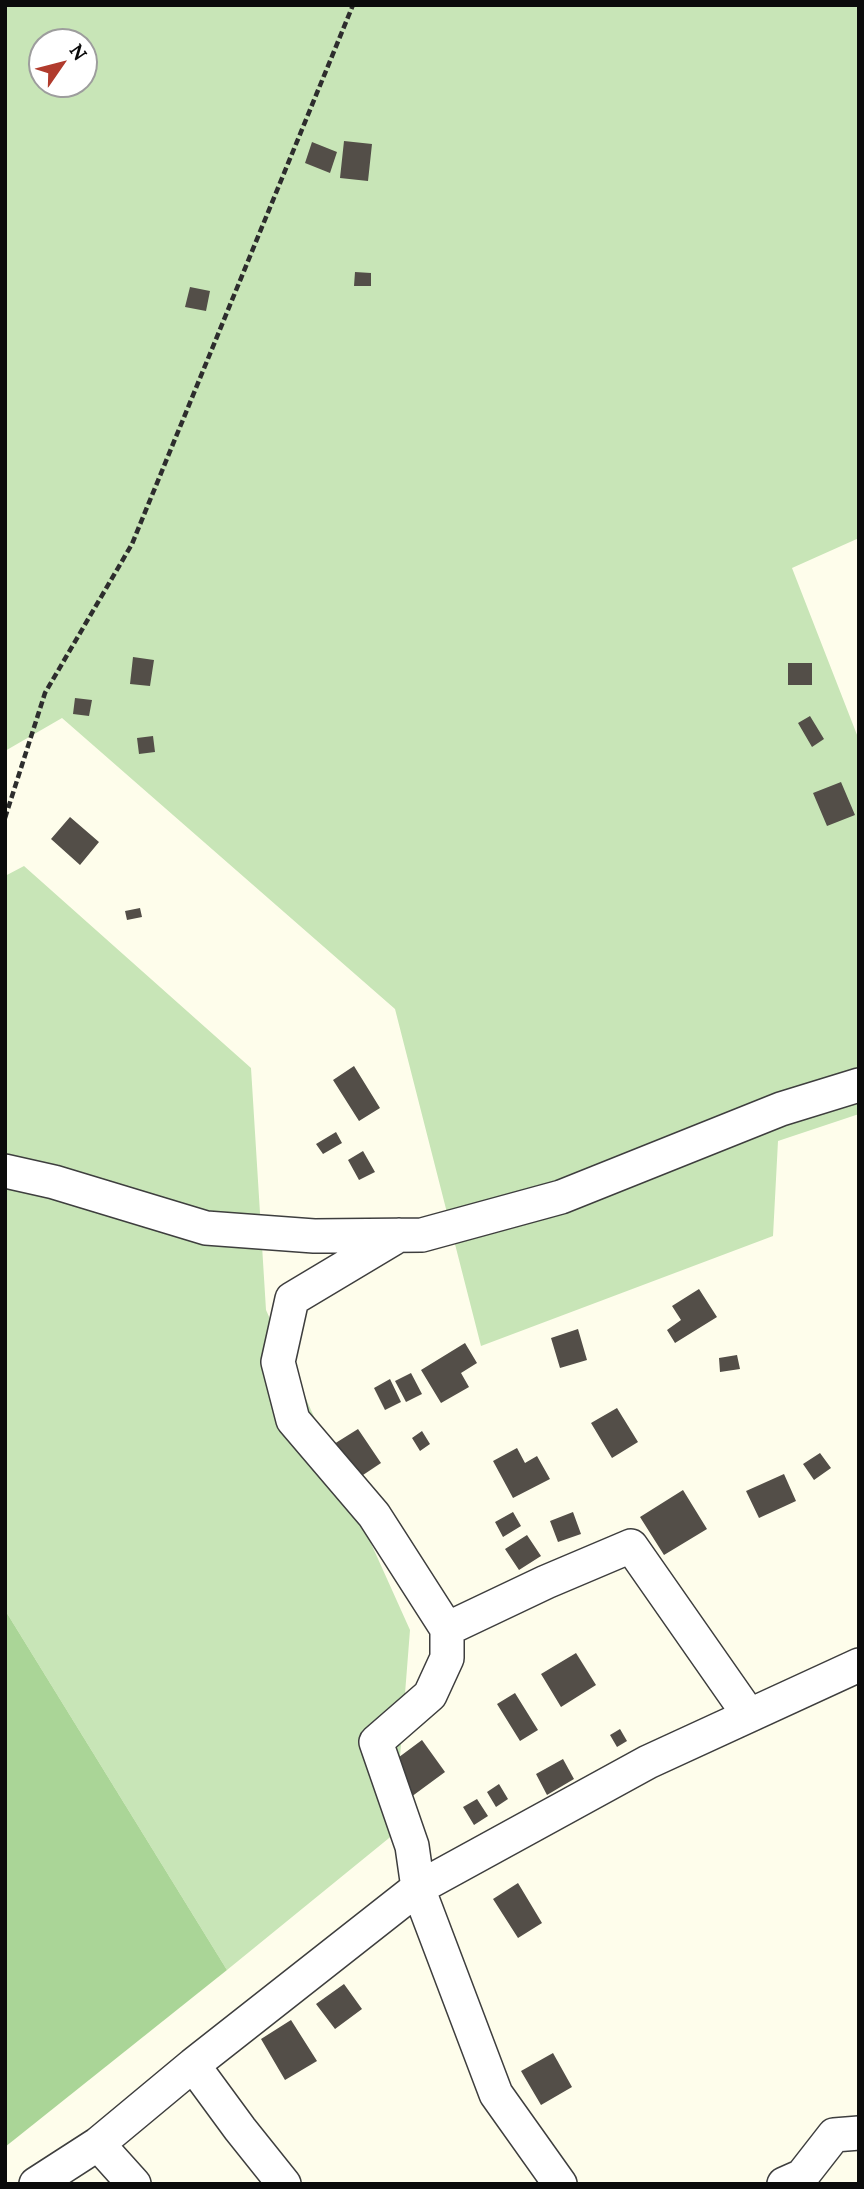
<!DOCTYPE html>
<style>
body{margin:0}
#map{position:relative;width:864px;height:2189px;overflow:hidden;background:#fefdeb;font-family:Lora,serif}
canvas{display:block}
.frame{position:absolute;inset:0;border:7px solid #0b0b0b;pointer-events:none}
.north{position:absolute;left:28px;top:28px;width:70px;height:70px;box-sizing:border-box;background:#fff;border:2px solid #9d9d9d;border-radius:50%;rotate:55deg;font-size:19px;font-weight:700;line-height:28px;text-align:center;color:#0b0b0b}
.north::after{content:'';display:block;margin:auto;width:24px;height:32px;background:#b13b2d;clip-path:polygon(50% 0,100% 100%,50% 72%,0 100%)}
</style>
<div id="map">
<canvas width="864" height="2189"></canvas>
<div class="frame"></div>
<div class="north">N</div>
</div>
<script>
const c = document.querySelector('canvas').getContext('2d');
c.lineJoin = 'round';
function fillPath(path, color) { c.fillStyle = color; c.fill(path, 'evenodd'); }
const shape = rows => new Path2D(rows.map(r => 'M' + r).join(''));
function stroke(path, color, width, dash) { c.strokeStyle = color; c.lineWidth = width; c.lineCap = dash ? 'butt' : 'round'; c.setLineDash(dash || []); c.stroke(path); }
fillPath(shape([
 [5,5,859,5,859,538,792,568,859,740,859,1114,778,1141,773,1236,481,1346,395,1009,62,718,5,751],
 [42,42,84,42,84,84,42,84],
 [24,866,251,1068,266,1310,410,1630,394,1834,227,1970,5,1610,5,876]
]), '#c8e5b7');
fillPath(shape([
 [5,1610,227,1970,5,2147]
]), '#aad597');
fillPath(shape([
 [344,141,372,144,368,181,340,178],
 [312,142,337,152,330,173,305,163],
 [355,272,371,273,371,286,354,286],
 [190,287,210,291,206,311,185,307],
 [133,657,154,660,150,686,130,684],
 [788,663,812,663,812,685,788,685],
 [75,698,92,700,89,716,73,714],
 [810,716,824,739,812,747,798,723],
 [153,736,155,752,139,754,137,738],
 [841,782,855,815,827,826,813,793],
 [70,817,99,842,80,865,51,839],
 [140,908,142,917,127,920,125,911],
 [354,1066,380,1108,359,1121,333,1080],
 [336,1132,342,1143,323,1154,316,1144],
 [363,1151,375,1172,359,1180,348,1160],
 [699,1289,717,1317,675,1343,667,1330,681,1320,672,1306],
 [578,1329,587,1360,560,1368,551,1338],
 [465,1343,477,1363,461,1373,469,1387,441,1403,421,1370],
 [737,1355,740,1369,720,1372,719,1358],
 [411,1373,422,1394,406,1402,395,1381],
 [390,1379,401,1402,385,1410,374,1388],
 [617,1408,638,1442,612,1458,591,1423],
 [358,1429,381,1463,357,1479,334,1444],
 [422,1431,430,1444,420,1451,412,1438],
 [517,1448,525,1463,537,1456,550,1479,513,1498,493,1461],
 [820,1453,831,1468,814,1480,803,1464],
 [784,1474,796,1501,759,1518,746,1491],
 [683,1490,707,1529,664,1555,640,1517],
 [513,1512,521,1526,503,1537,495,1522],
 [573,1512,581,1534,558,1542,550,1521],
 [527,1535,541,1556,519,1570,505,1549],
 [576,1653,596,1685,561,1707,541,1674],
 [515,1693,538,1730,520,1741,497,1704],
 [620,1729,627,1741,617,1747,610,1735],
 [422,1740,445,1772,411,1797,387,1766],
 [563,1759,574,1779,547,1795,536,1774],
 [499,1784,508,1799,496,1807,487,1792],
 [477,1799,488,1816,474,1825,463,1807],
 [518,1883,542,1923,518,1938,493,1899],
 [344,1984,362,2009,335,2029,316,2004],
 [291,2020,317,2061,285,2080,261,2039],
 [553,2053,572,2087,541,2105,521,2071]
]), '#534e48');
const minor = shape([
 [5,1171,54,1182,206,1228,314,1236,422,1235,561,1197,781,1109,859,1085],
 [399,1235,292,1299,278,1362,293,1420,374,1515,447,1629,447,1658,430,1695,376,1742,412,1846,418,1888,496,2094,560,2184],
 [447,1629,546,1582,631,1546,749,1715],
 [193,2065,240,2129,284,2184],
 [98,2144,134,2184],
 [36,2184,98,2144,193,2065,418,1888,648,1762,859,1665],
 [784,2184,802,2176,834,2135,859,2133]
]);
stroke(minor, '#3e3e3e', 36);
stroke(shape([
 [5,818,45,693,132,544,353,5]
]), '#2d2d2d', 4.5, [7, 3.5]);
stroke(minor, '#fff', 33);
</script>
